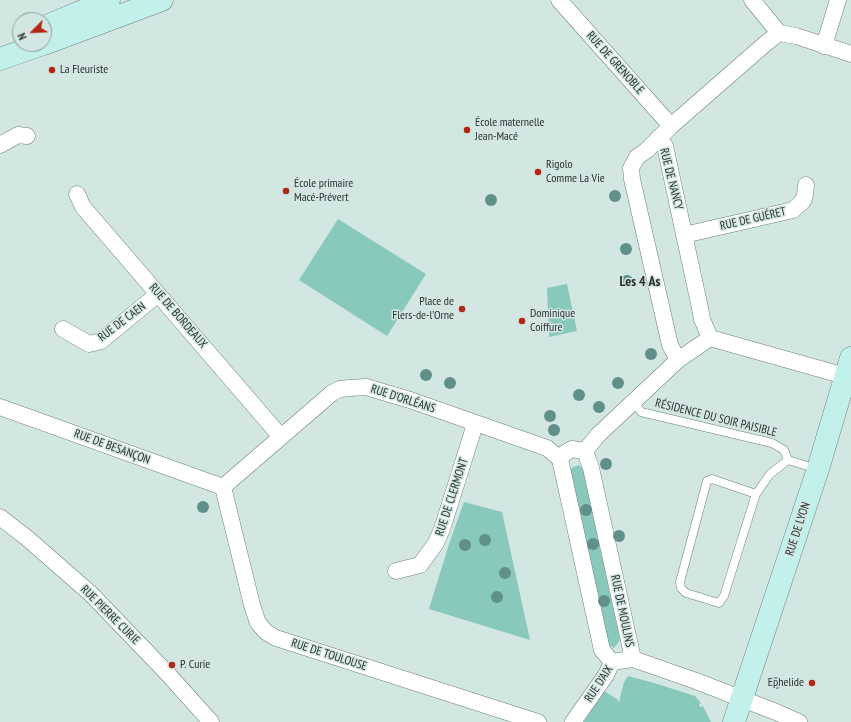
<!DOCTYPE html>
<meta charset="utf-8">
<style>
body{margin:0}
#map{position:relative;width:851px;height:722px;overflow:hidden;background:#d2e6e2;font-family:"PT Sans Narrow",sans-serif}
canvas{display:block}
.north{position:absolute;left:12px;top:12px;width:40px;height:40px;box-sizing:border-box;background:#d2e6e2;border:1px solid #8f9e9b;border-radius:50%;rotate:246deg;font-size:11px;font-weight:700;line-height:16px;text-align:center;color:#2b3331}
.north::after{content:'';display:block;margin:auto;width:14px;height:18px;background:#b32514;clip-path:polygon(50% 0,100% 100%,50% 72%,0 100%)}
</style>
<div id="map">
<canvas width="851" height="722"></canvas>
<div class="north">N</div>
</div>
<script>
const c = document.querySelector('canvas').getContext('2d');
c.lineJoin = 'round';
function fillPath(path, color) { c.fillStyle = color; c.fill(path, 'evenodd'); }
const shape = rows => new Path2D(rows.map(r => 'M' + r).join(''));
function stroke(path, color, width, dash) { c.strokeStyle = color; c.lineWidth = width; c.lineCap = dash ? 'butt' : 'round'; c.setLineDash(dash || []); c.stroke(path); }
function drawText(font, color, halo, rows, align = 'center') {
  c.font = font + ' "PT Sans Narrow",sans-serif'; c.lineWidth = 3; c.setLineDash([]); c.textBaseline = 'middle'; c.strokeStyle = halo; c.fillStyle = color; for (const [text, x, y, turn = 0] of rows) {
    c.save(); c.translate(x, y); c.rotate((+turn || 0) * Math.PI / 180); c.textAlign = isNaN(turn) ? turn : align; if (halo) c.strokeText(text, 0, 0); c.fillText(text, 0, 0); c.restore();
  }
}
fillPath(shape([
 [338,219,426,274,387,336,299,280],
 [567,284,577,331,549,337,547,288],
 [579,465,583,469,620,640,614,648,608,644,570,470,573,467],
 [464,502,502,512,530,640,429,609,449,544],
 [628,676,654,683,695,696,701,703,699,704,700,707,703,706,711,722,583,722,604,691,617,699,619,702,624,682]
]), '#89c9bc');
const lane = shape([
 [634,402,641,412,772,443,784,450,788,460],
 [756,494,712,479,707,481,680,582,681,588,686,593,719,603,724,596,756,494,770,474,788,460,817,469]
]);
const street = shape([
 [559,0,671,126],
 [752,0,779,33,796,36,851,54],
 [824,46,838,0],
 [658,138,665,146,700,308,702,319,710,338],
 [0,145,18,135,27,136],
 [77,194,83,207,281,437],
 [684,235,793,210,803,201,805,195,806,185],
 [63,329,89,344,101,341,158,294],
 [710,338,845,376],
 [678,360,670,345,632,179,631,168,637,157,647,150,671,126,765,44,779,33],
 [0,407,223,487],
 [585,451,572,449,565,453,560,459,602,650,612,662],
 [585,451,591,468,633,659],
 [585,451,598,435,678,360,710,338],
 [223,487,252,605,258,623,266,632,276,638,538,722],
 [223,487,332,393,340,389,350,388,366,387,410,400,547,448,560,459],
 [0,517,27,538,91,594,167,673,211,722],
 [396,571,420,565,436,543,442,529,472,434,474,423],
 [573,722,606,675,612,662,633,659,696,681,776,712,799,722]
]);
const secondary = shape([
 [44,27,109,0],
 [44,44,162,0],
 [0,59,43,44],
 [734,722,818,469,851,358]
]);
stroke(lane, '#6c7f7b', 9);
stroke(street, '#6c7f7b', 17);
stroke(secondary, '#6c7f7b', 23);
stroke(lane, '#fff', 8);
stroke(street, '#fff', 16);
stroke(secondary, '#c1f1ea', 22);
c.fillStyle = '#609089';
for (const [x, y] of [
 [615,196],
 [491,200],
 [626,249],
 [627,281],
 [651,354],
 [426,375],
 [450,383],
 [618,383],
 [579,395],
 [599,407],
 [550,416],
 [554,430],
 [606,464],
 [203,507],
 [586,510],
 [619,536],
 [485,540],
 [593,544],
 [465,545],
 [505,573],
 [497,597],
 [604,601],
 [776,683]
]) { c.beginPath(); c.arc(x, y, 6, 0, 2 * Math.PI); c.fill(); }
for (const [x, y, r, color] of [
 [52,70,4,"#b32514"],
 [467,130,4,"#b32514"],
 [538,172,4,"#b32514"],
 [286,191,4,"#b32514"],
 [462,309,4,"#b32514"],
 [522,321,4,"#b32514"],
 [172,665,4,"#b32514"],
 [812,683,4,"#b32514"]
]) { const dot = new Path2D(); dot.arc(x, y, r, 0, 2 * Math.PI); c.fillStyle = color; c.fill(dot); stroke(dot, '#d2e6e2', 1.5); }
drawText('12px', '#2b3331', '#d2e6e2', [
 ["RUE DE GRENOBLE",615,63,48],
 ["RUE DE NANCY",671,179,76],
 ["RUE DE GUÉRET",753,219,-13],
 ["RUE DE BORDEAUX",178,316,49],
 ["RUE DE CAEN",122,322,-37],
 ["RUE D'ORLÉANS",403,399,18],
 ["RÉSIDENCE DU SOIR PAISIBLE",716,418,14],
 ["RUE DE BESANÇON",112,447,20],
 ["RUE DE CLERMONT",452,497,-72],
 ["RUE DE LYON",798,529,-72],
 ["RUE DE MOULINS",622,611,78],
 ["RUE PIERRE CURIE",110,615,45],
 ["RUE DE TOULOUSE",329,655,18],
 ["RUE D'AIX",599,684,-57]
]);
drawText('12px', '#2b3331', '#d2e6e2', [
 ["La Fleuriste",60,70],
 ["École maternelle",475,123],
 ["Jean-Macé",475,137],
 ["Rigolo",546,165],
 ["Comme La Vie",546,179],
 ["École primaire",294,184],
 ["Macé-Prévert",294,198],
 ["Place de",454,302,"right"],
 ["Flers-de-l’Orne",454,316,"right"],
 ["Dominique",530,314],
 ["Coiffure",530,328],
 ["P. Curie",180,665],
 ["Ephelide",804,683,"right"]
], 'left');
drawText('bold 14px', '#2b3331', '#d2e6e2', [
 ["Les 4 As",640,282]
]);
</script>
